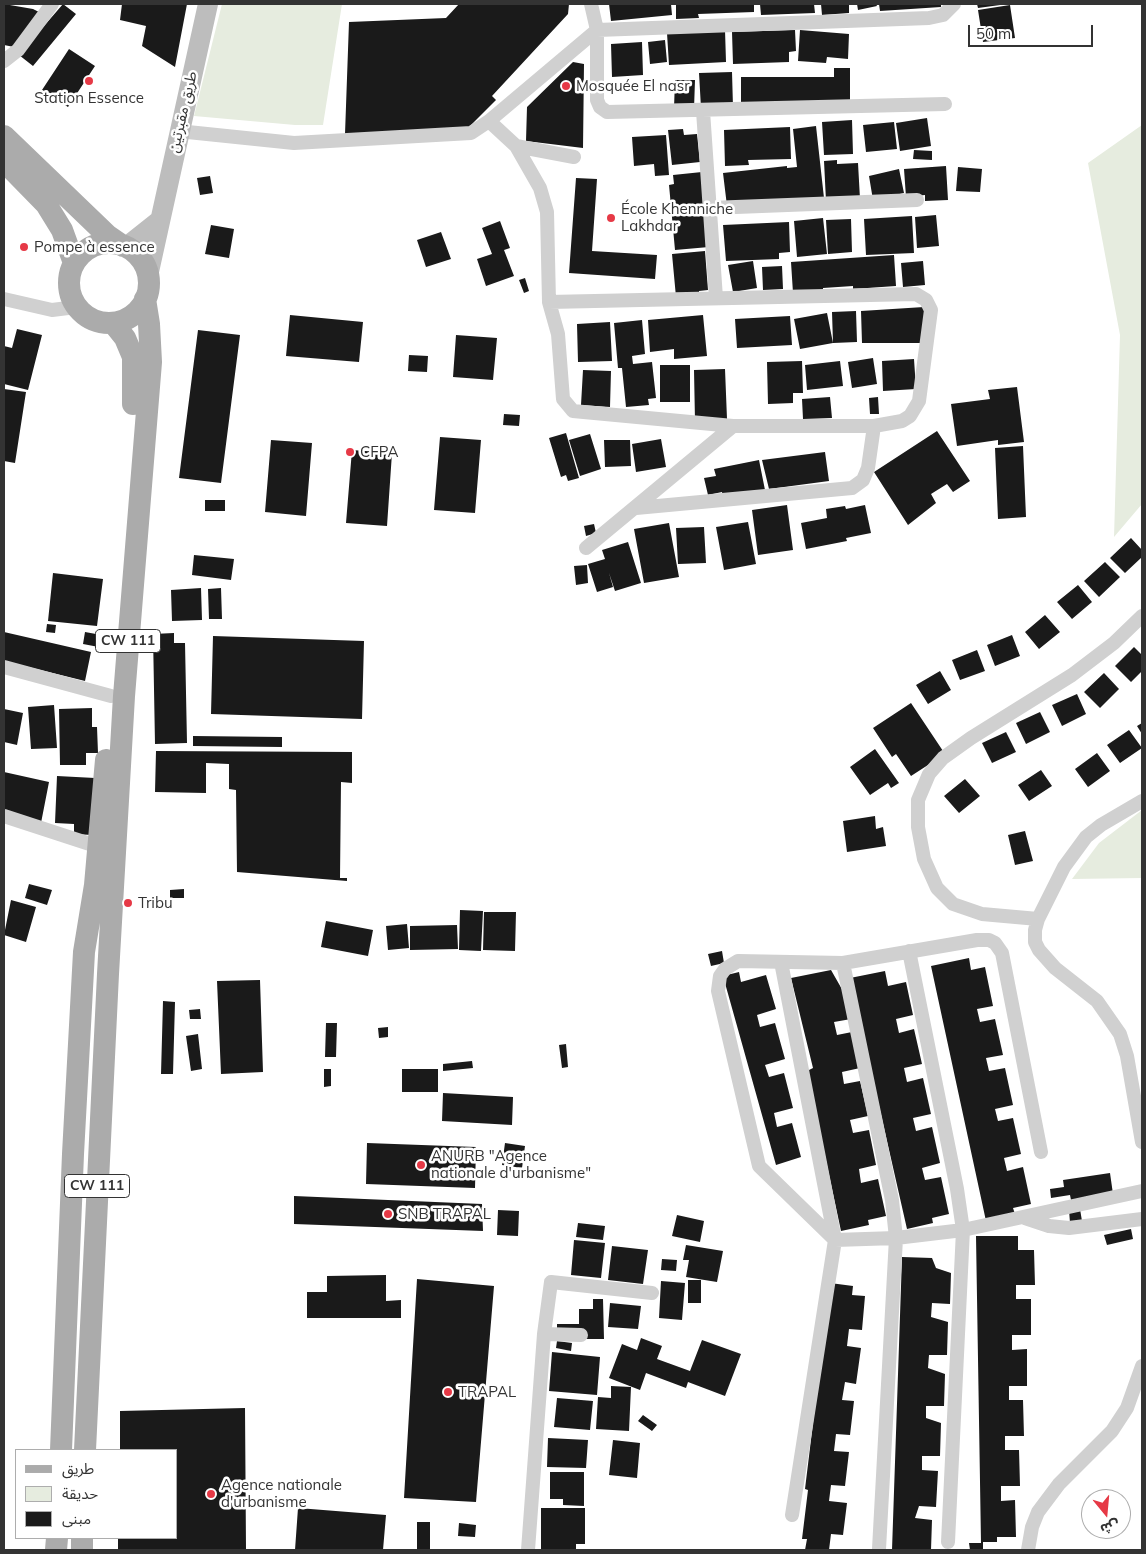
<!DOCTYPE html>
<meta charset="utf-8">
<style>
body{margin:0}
#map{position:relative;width:1146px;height:1554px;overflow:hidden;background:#fff;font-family:Mulish,"Noto Sans Arabic",sans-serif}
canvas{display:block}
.frame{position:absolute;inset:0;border:5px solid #333;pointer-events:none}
.legend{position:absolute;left:15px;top:1449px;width:162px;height:90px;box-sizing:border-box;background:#fff;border:1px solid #adadad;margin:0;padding:6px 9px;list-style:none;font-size:15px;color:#333}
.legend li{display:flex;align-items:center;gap:10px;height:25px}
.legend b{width:25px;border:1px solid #adadad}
.north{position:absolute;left:1081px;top:1489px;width:50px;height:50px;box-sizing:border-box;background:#fff;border:1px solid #adadad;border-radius:50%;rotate:163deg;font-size:14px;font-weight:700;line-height:20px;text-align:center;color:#333}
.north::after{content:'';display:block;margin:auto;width:18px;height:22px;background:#e63946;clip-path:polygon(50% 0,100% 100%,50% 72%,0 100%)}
.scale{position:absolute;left:968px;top:25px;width:125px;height:22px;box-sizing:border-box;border:2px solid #333;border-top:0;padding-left:6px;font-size:15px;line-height:18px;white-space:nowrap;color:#333;-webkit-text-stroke:4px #fff;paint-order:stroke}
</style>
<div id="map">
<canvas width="1146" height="1554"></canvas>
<div class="frame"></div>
<ul class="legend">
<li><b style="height:6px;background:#ababab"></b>طريق</li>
<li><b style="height:14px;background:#e6ecdf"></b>حديقة</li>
<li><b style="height:14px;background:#1a1a1a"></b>مبنى</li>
</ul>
<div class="north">ش</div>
<div class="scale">50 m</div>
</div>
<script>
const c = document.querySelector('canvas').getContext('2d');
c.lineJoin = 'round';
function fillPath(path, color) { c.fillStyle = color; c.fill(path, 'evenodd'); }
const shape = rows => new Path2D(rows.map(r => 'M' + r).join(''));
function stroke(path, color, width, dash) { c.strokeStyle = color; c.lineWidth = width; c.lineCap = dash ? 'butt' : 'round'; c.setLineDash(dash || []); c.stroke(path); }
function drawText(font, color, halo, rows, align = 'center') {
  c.font = font + ' Mulish,"Noto Sans Arabic",sans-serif'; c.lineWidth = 5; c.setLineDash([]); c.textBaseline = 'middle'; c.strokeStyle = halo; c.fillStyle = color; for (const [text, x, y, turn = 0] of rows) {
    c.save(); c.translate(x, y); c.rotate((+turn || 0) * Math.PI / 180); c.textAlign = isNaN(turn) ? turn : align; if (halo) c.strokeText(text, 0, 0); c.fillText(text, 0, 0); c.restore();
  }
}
fillPath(shape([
 [222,4,342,4,323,125,295,125,194,116],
 [1142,125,1142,504,1114,537,1120,335,1088,163],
 [1142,810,1142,878,1072,879,1099,843]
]), '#e6ecdf');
fillPath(shape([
 [4,4,33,9,39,12,19,48,4,45],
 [63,4,76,14,33,66,19,55],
 [122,4,187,4,175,67,142,46,146,26,120,20],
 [459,4,569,4,568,14,492,96,496,100,469,127,345,134,349,22,446,18],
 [609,4,671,4,672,15,611,21],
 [676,4,754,4,754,12,698,14,699,18,676,19],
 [760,4,814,4,815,13,761,15],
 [821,4,849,4,849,13,822,15],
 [857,4,876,4,877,6,858,10],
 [879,4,941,4,941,7,880,11],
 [977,4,1000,4,1000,5,978,8],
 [1010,5,1015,38,983,42,978,10],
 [725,30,726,62,669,65,667,33],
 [795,30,796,51,789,52,789,62,733,64,732,32],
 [800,30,849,34,848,59,827,57,826,63,798,61],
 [665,40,667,62,650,64,648,42],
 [642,42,643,75,612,77,611,44],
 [69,49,95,66,68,107,42,90],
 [573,62,584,64,583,148,526,141,527,107],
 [834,68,850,68,850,104,741,104,741,77,834,77],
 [732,72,733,107,701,108,699,73],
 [675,80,695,80,694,109,674,108],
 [927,118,931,146,900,151,896,123],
 [852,120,853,154,824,155,822,122],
 [894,122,897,149,866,152,863,125],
 [816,126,824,198,727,206,723,173,787,166,787,168,797,167,793,129],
 [790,127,791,159,748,160,749,165,725,166,724,130],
 [683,129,684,135,697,134,700,162,672,165,668,130],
 [666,135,669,175,655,176,654,164,634,166,632,137],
 [914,150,932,151,932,160,913,159],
 [837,160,837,164,858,163,860,199,826,201,824,161],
 [946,166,948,200,925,201,925,195,906,197,904,169],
 [958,167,982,169,980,192,956,191],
 [899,169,904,193,873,200,869,176],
 [702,172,709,247,675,250,669,185,674,184,673,175],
 [210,176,213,193,200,195,197,178],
 [576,178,597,179,592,251,657,255,655,279,569,273],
 [936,215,939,246,917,248,915,217],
 [912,216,914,253,866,255,864,219],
 [823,218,827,254,797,257,794,221],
 [851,219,852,252,828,254,826,220],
 [500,221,510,248,504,250,514,276,486,286,477,259,492,254,482,228],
 [789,222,790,252,779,253,779,259,726,261,723,225],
 [211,225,234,229,229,258,205,254],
 [441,232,451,259,426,267,417,240],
 [705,251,708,290,699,291,699,295,676,297,672,254],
 [894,255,896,286,853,289,853,286,823,288,823,291,793,293,791,262],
 [753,261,757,288,733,292,728,265],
 [923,261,925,285,903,287,901,263],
 [782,266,783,289,763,290,762,267],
 [525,278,529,291,524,293,519,280],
 [924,307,925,343,862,343,861,311],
 [856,311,857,342,833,343,832,312],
 [827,313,833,343,800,349,794,319],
 [290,315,363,322,359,362,286,356],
 [703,315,707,356,674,359,674,349,650,352,648,320],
 [790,316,792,345,737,348,735,319],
 [642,320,645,354,632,356,633,364,652,362,656,398,648,399,649,405,626,407,622,368,618,368,614,323],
 [610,322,612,361,578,362,577,324],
 [17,329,42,335,28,390,4,384,4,346,12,348],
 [198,330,240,335,221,483,179,478],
 [456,335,497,338,493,380,453,377],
 [409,355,428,356,427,372,408,371],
 [873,358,877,384,852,388,848,362],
 [914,359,916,389,883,391,882,361],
 [802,361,803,393,793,393,793,403,768,404,767,362],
 [840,361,843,386,807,390,805,365],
 [660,365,690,365,690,402,660,402],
 [725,369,727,419,695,421,694,370],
 [583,370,611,371,610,407,581,405],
 [1017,387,1024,442,998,445,998,440,957,446,951,404,990,399,988,390],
 [4,389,26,392,15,463,4,461],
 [830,397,832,418,803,419,802,399],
 [878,397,879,414,870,414,869,398],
 [504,414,520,415,519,426,503,425],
 [937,431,970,481,953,492,947,484,931,494,936,503,908,525,874,472],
 [566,433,579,478,568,481,566,475,561,477,549,438],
 [590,434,601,469,580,476,569,440],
 [440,437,481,440,475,513,434,510],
 [661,439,666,467,636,472,632,444],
 [271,440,312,443,306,516,265,512],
 [604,440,630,440,631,466,605,467],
 [1023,446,1026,517,998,519,995,448],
 [352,450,392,453,387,526,346,523],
 [825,452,829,481,769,489,762,460],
 [759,460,765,490,723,498,722,492,708,495,704,478,716,476,714,469],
 [205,500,225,500,225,511,205,511],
 [787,505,793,550,758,555,752,510],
 [865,505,871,533,846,538,847,541,806,549,801,523,827,518,826,509,845,506,846,509],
 [748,522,756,564,724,570,716,527],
 [669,523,679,577,644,583,634,529],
 [594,524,596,533,586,536,584,526],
 [704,527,706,563,678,564,676,528],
 [1131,538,1142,550,1142,557,1125,573,1110,558],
 [628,542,641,583,615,591,609,573,613,587,597,592,588,564,605,559,602,550],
 [194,555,234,559,231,580,192,575],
 [1105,562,1120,577,1099,597,1084,581],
 [587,565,588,583,576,585,574,566],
 [53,573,103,579,97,626,48,621],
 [1078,585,1092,602,1072,619,1057,602],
 [201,588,202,620,172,621,171,590],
 [221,588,222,619,209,619,208,589],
 [1045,615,1060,632,1039,649,1025,632],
 [47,624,56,625,55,633,46,632],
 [4,632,91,652,85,681,4,661],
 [85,632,107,636,104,648,83,644],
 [174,633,174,643,185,643,187,743,155,744,153,634],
 [1012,635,1020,656,995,666,987,645],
 [213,636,364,641,362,719,211,714],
 [1134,647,1142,655,1142,671,1131,682,1115,666],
 [977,650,985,671,960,680,952,660],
 [940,671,951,690,928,704,916,685],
 [1104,673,1119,689,1100,708,1084,692],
 [1077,694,1086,714,1062,726,1052,705],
 [911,703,945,754,911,776,896,754,892,757,873,728],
 [54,705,57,748,31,749,28,707],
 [92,708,92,727,97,727,98,753,86,753,86,765,60,765,59,709],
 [4,709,23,713,17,745,4,742],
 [1040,712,1050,732,1026,744,1016,723],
 [1142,723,1142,734,1137,726],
 [1129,730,1142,748,1120,763,1107,745],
 [1006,732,1016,752,992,763,982,743],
 [193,736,282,737,282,747,193,746],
 [875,749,899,783,891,788,888,783,870,795,850,767],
 [156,751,352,752,352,783,341,782,340,878,347,878,347,881,237,872,236,790,229,789,229,764,206,763,206,793,155,792],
 [1097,753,1110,771,1088,787,1075,769],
 [1041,770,1052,786,1029,801,1018,785],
 [4,772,49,782,41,823,4,813],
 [57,776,95,778,92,835,74,834,74,824,55,823],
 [965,779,980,796,959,813,944,796],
 [875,816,876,829,883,827,886,846,847,852,843,821],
 [1025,831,1033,861,1015,865,1008,835],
 [29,884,52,890,47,905,25,898],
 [184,889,184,898,170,898,170,890],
 [11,900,36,907,26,942,4,935],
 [460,910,483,911,481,951,459,950],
 [484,912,516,912,515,951,483,950],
 [326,921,373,930,368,956,321,947],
 [407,924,409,948,388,950,386,926],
 [457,925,458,949,410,950,410,926],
 [722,951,724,963,711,966,708,954],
 [969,958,971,970,985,967,993,1006,977,1009,980,1022,995,1019,1003,1055,986,1058,989,1071,1005,1068,1013,1105,995,1109,998,1121,1013,1118,1021,1154,1004,1158,1007,1171,1023,1167,1031,1204,1013,1208,1015,1214,986,1221,931,966],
 [831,970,847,998,851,1019,834,1022,837,1035,852,1032,860,1068,842,1072,844,1084,860,1081,868,1116,850,1120,853,1133,869,1130,876,1165,859,1169,861,1183,878,1179,886,1216,868,1220,869,1225,841,1231,807,1071,813,1068,791,978],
 [885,971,888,986,906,982,913,1015,896,1019,899,1033,914,1029,922,1064,904,1068,907,1082,923,1078,931,1114,913,1118,916,1131,932,1127,940,1163,922,1168,925,1180,941,1177,949,1214,932,1218,933,1223,907,1229,850,978],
 [739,972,741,982,766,975,776,1009,757,1015,760,1027,775,1023,785,1059,765,1065,769,1077,784,1073,793,1108,774,1113,777,1127,792,1123,801,1157,776,1165,723,976],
 [260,980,263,1072,221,1074,217,981],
 [163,1001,175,1002,173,1074,161,1074],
 [200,1009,201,1019,190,1019,189,1010],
 [326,1023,337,1023,336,1057,325,1057],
 [388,1027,388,1037,379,1038,378,1028],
 [198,1034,202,1069,191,1071,186,1036],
 [566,1044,568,1067,562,1068,559,1045],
 [472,1061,473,1068,443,1071,443,1064],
 [324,1069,331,1069,331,1086,324,1087],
 [402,1069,438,1069,438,1092,402,1092],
 [443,1093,513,1097,512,1125,442,1121],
 [367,1143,476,1147,475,1188,366,1184],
 [505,1143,525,1146,522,1168,502,1165],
 [1110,1173,1113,1194,1071,1200,1070,1195,1051,1198,1050,1189,1064,1187,1063,1180],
 [294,1196,482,1204,483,1231,294,1224],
 [1080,1209,1082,1221,1070,1223,1069,1210],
 [498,1210,519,1211,518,1236,497,1235],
 [677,1215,704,1221,700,1242,672,1236],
 [578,1223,605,1226,603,1240,576,1237],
 [1131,1229,1133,1239,1107,1245,1104,1235],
 [976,1236,1018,1236,1018,1250,1034,1250,1035,1285,1016,1285,1016,1299,1031,1299,1031,1335,1012,1335,1012,1350,1027,1349,1027,1386,1009,1386,1009,1400,1023,1400,1024,1436,1005,1436,1005,1450,1019,1450,1020,1486,1001,1486,1001,1501,1015,1500,1016,1537,997,1537,997,1542,983,1542,983,1550,970,1550,969,1543,981,1543],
 [574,1240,605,1243,601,1278,571,1275],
 [686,1245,723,1251,717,1282,686,1277,689,1260,683,1260],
 [612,1246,648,1250,643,1284,608,1280],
 [902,1257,932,1258,936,1268,951,1273,950,1304,932,1303,931,1317,948,1322,947,1355,929,1355,928,1368,945,1374,944,1406,926,1406,926,1418,941,1423,940,1456,922,1456,922,1470,938,1471,936,1507,919,1506,915,1518,932,1520,931,1550,892,1550],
 [662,1259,677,1260,676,1271,661,1270],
 [386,1275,386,1301,401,1300,401,1318,307,1318,307,1292,327,1292,327,1276],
 [417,1279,494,1286,476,1502,404,1498],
 [688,1280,701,1280,701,1303,688,1303],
 [661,1281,685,1283,682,1320,659,1318],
 [830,1283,853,1286,852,1295,865,1296,862,1330,849,1329,847,1346,861,1348,856,1384,845,1382,842,1400,854,1401,850,1435,836,1434,834,1451,849,1452,845,1486,831,1485,829,1501,847,1503,843,1535,831,1534,829,1550,805,1550,807,1539,802,1539,808,1490,805,1489],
 [593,1299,603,1299,604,1339,557,1339,557,1324,579,1324,579,1309,593,1309],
 [610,1303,641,1306,638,1329,608,1327],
 [641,1338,662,1346,657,1359,690,1371,702,1340,741,1354,725,1396,688,1382,686,1388,646,1373,640,1390,609,1378,622,1344,637,1350],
 [557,1341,572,1343,571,1351,556,1348],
 [552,1352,600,1357,597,1395,549,1391],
 [611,1386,631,1387,629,1431,596,1429,598,1397,611,1398],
 [557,1398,593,1401,590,1430,554,1427],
 [245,1408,246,1550,118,1550,118,1538,176,1538,176,1450,120,1450,120,1411],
 [643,1415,657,1425,652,1431,638,1421],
 [548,1438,588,1440,586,1468,547,1467],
 [613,1440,640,1443,637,1478,609,1475],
 [550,1472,584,1472,584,1506,563,1505,563,1499,550,1499],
 [298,1508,386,1515,383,1550,295,1550],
 [541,1508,585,1508,585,1544,576,1544,576,1550,541,1550],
 [417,1522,430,1522,430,1550,417,1550],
 [459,1523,476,1525,475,1537,458,1536]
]), '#1a1a1a');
stroke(shape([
 [4,61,18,50,52,4],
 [945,104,607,112,600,107,597,100,597,30,929,18,943,15,954,4],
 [703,111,716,298],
 [489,121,516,146,540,188,547,212,549,302,558,334,563,399,573,411,733,426,874,426,902,421,910,416,919,401,931,310,926,300,916,294,549,302],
 [178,131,294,143,471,133,489,121,597,30,591,4],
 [516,146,574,157],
 [710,208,917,200],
 [4,299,52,310,76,307],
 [636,508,852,488,863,480,868,468,874,426],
 [586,548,733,426],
 [1142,616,1114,643,1072,675,971,738,943,758,929,774,918,800,918,827,924,859,937,888,953,904,982,914,1038,919,1064,867,1086,837,1101,825,1142,801],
 [4,667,111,696],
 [4,816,99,847],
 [1038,919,1035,930,1035,942,1039,950,1055,968,1097,1001,1120,1034,1127,1056,1142,1142],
 [909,951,957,1189,963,1230,948,1542],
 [781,962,835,1240,792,1515],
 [843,963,892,1200,896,1238,879,1549],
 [1041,1152,1002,953,995,943,989,940,977,940,843,963,738,961,725,969,720,976,718,991,759,1166,835,1240,896,1238,963,1230,1142,1191],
 [1025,1218,1049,1226,1069,1228,1142,1219],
 [544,1334,581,1335],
 [528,1550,544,1334,551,1282,652,1293],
 [1028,1550,1032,1527,1038,1512,1059,1484,1112,1431,1127,1408,1142,1366]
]), '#d0d0d0', 14);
stroke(shape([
 [126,247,160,220],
 [148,276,208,4]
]), '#bdbdbd', 20);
stroke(shape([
 [4,136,107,235,123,246],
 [4,161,46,204,62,230,74,263],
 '69 283a40 40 0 1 1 80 0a40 40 0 1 1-80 0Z',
 [113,323,125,338,133,357,133,404],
 [61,1450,73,1154,84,952,95,885,106,760],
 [85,1450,108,974,124,696,151,362,149,324,145,299],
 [56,1550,57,1538],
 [82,1550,82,1538]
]), '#ababab', 22);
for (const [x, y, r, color] of [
 [89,81,5,"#e63946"],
 [566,86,5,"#e63946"],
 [611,218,5,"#e63946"],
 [24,247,5,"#e63946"],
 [350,452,5,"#e63946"],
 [128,903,5,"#e63946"],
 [421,1165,5,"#e63946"],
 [388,1214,5,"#e63946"],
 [448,1392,5,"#e63946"],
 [211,1494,5,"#e63946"]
]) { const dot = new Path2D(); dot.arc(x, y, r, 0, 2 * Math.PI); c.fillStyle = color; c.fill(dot); stroke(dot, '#fff', 2); }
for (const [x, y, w] of [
 [128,641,65],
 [97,1186,65]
]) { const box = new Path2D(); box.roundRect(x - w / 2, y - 11.5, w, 23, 4); c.fillStyle = '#fff'; c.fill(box); stroke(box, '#333', 1); }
drawText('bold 14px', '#333', null, [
 ["CW 111",128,641],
 ["CW 111",97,1186]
]);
drawText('15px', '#333', '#fff', [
 ["Mosquée El nasr",576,86],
 ["Station Essence",89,98,"center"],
 ["École Khenniche",621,209],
 ["Lakhdar",621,226],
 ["Pompe à essence",34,247],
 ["CFPA",360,452],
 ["Tribu",138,903],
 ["ANURB \"Agence",431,1156],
 ["nationale d'urbanisme\"",431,1173],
 ["SNB TRAPAL",398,1214],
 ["TRAPAL",458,1392],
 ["Agence nationale",221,1485],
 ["d'urbanisme",221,1502]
], 'left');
drawText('15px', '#333', '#fff', [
 ["طريق مقبرتين",183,112,-77]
]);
</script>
